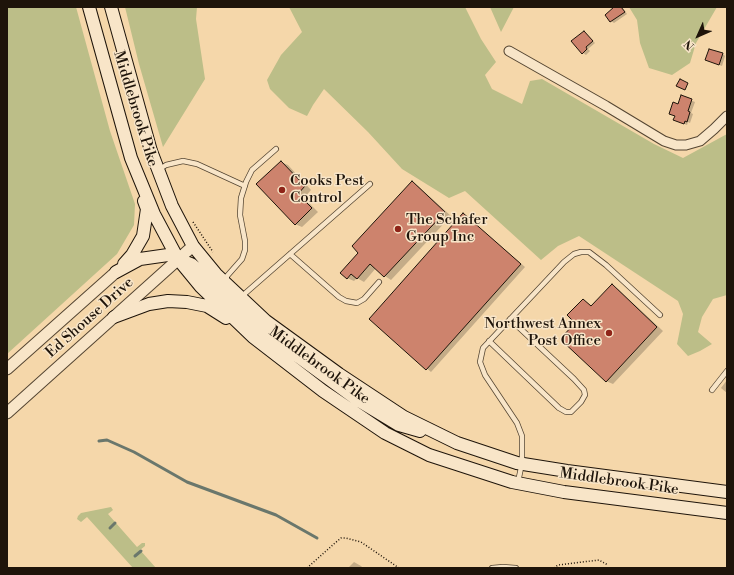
<!DOCTYPE html>
<style>
body{margin:0}
#map{position:relative;width:734px;height:575px;overflow:hidden;background:#f5d7aa;font-family:"Libre Bodoni",serif}
canvas{display:block}
.frame{position:absolute;inset:0;border:8px solid #1e140a;pointer-events:none}
.north{position:absolute;left:678px;top:16px;width:40px;height:40px;-webkit-text-stroke:3px #f8e5c8;paint-order:stroke;rotate:225deg;font-size:11px;font-weight:700;line-height:16px;text-align:center;color:#1e140a}
.north::after{content:'';display:block;margin:auto;width:14px;height:18px;background:#1e140a;clip-path:polygon(50% 0,100% 100%,50% 72%,0 100%)}
</style>
<div id="map">
<canvas width="734" height="575"></canvas>
<div class="frame"></div>
<div class="north">N</div>
</div>
<script>
const c = document.querySelector('canvas').getContext('2d');
c.lineJoin = 'round';
function fillPath(path, color) { c.fillStyle = color; c.fill(path, 'evenodd'); }
const shape = rows => new Path2D(rows.map(r => 'M' + r).join(''));
function stroke(path, color, width, dash) { c.strokeStyle = color; c.lineWidth = width; c.lineCap = dash ? 'butt' : 'round'; c.setLineDash(dash || []); c.stroke(path); }
function drawText(font, color, halo, rows, align = 'center') {
  c.font = font + ' "Libre Bodoni",serif'; c.lineWidth = 3; c.setLineDash([]); c.textBaseline = 'middle'; c.strokeStyle = halo; c.fillStyle = color; for (const [text, x, y, turn = 0] of rows) {
    c.save(); c.translate(x, y); c.rotate((+turn || 0) * Math.PI / 180); c.textAlign = isNaN(turn) ? turn : align; if (halo) c.strokeText(text, 0, 0); c.fillText(text, 0, 0); c.restore();
  }
}
fillPath(shape([
 [7,7,76,7,110,131,135,204,134,225,117,254,7,354],
 [125,7,197,7,196,19,205,79,163,147,139,64],
 [289,7,465,7,481,39,496,62,485,75,492,89,522,104,530,81,542,79,654,144,683,158,727,134,727,295,713,299,702,317,698,332,712,344,700,351,688,356,677,344,683,314,678,301,579,236,558,246,541,260,465,191,449,198,402,169,368,132,324,89,313,105,307,116,289,108,270,89,267,80,281,55,302,32],
 [490,7,514,7,501,32],
 [629,7,717,7,696,43,690,63,672,75,649,68,640,43,637,20],
 [111,507,113,510,108,514,137,547,142,543,145,543,145,546,140,550,156,568,133,568,87,517,81,522,77,519,78,516,81,513]
]), '#bcbe88');
fillPath(shape([
 [616,7,622,7,627,14,614,23,611,21],
 [584,32,595,43,588,49,590,51,586,55,583,53],
 [723,54,725,56,722,66,706,60],
 [682,97,695,102,691,113,693,114,690,123,688,122,687,125,675,120],
 [281,162,288,165,311,190,304,198,318,212,302,227,295,224],
 [412,183,418,186,451,216,391,280,385,276,376,268,364,282,357,278,354,281,347,278],
 [464,214,525,267,431,372,370,319],
 [612,285,618,289,663,331,613,384,606,381,577,323,583,300,592,306],
 [727,380,727,393,721,388],
 [354,562,361,566,363,568,348,568]
]), '#0003');
stroke(shape([
 [99,441,107,440,134,452,187,482,276,515,317,538],
 [110,528,115,523],
 [135,556,141,551]
]), '#6a776c', 3);
const building = shape([
 [614,7,621,7,625,12,610,22,605,15,614,7],
 [584,31,593,41,586,47,587,49,582,54,571,41,584,31],
 [709,49,723,53,719,65,705,60,709,49],
 [680,79,688,83,685,90,676,86,680,79],
 [681,95,692,99,688,111,690,112,687,122,685,121,684,124,673,120,675,116,669,114,673,102,678,104,681,95],
 [281,161,305,186,298,194,312,208,295,225,256,184,281,161],
 [412,181,445,212,384,277,370,264,357,279,351,274,347,279,340,273,358,253,352,246,412,181],
 [463,213,521,264,426,370,369,319,463,213],
 [612,284,657,327,606,382,560,339,575,323,567,315,583,299,591,306,612,284]
]);
fillPath(building, '#cd836d');
stroke(building, '#1e140a', 1);
const service = shape([
 [160,169,166,165,183,161,197,164,245,186],
 [290,254,339,297,346,301,357,303,364,299,379,282],
 [226,281,227,276,242,259,245,250,245,241,240,215,241,198,246,182,252,170,276,149],
 [241,297,370,184],
 [489,341,559,408,566,412,571,412,581,402,585,395,584,390,574,379,510,319],
 [712,390,727,371],
 [518,482,522,463,522,436,517,423,485,375,480,362,483,348,564,262,574,254,581,252,589,252,606,265,660,315],
 [492,568,503,567,516,568]
]);
const minor = shape([
 [509,51,606,106,664,141,676,145,686,145,700,141,714,129,727,116]
]);
const tertiary = shape([
 [7,369,116,272],
 [7,413,193,246]
]);
const secondary = shape([
 [89,7,131,158,154,214,178,259,201,287,253,337,323,391,385,433,429,455,512,482,564,492,727,513],
 [111,7,151,151,172,206,193,246,216,274,266,321,339,374,404,417,457,443,517,463,567,471,727,492],
 [124,264,132,255,143,236,147,209,144,201],
 [116,272,140,259,168,255,191,264,208,278,263,331,356,399,399,425,420,431],
 [114,317,149,304,168,301,187,302,207,306,226,318]
]);
stroke(service, '#544532', 6);
stroke(minor, '#544532', 11);
stroke(tertiary, '#544532', 13);
stroke(secondary, '#1e140a', 14);
stroke(shape([
 [193,222,213,252],
 [307,568,335,543,341,538,346,538,361,542,399,568],
 [554,568,558,565,599,560,608,565]
]), '#1e140a', 1.5, [1, 2]);
stroke(service, '#f8e5c8', 4.5);
stroke(minor, '#f8e5c8', 9);
stroke(tertiary, '#f8e5c8', 11);
stroke(secondary, '#f8e5c8', 12);
for (const [x, y, r, color] of [
 [282,190,4,"#8f2418"],
 [398,229,4,"#8f2418"],
 [609,333,4,"#8f2418"]
]) { const dot = new Path2D(); dot.arc(x, y, r, 0, 2 * Math.PI); c.fillStyle = color; c.fill(dot); stroke(dot, '#f8e5c8', 1.5); }
drawText('15px', '#1e140a', '#f8e5c8', [
 ["Middlebrook Pike",135,109,73],
 ["Ed Shouse Drive",90,318,-42],
 ["Middlebrook Pike",319,366,36],
 ["Middlebrook Pike",619,482,8]
]);
drawText('15px', '#1e140a', '#f8e5c8', [
 ["Cooks Pest",290,181],
 ["Control",290,198],
 ["The Schafer",406,220],
 ["Group Inc",406,237],
 ["Northwest Annex",601,324,"right"],
 ["Post Office",601,341,"right"]
], 'left');
</script>
